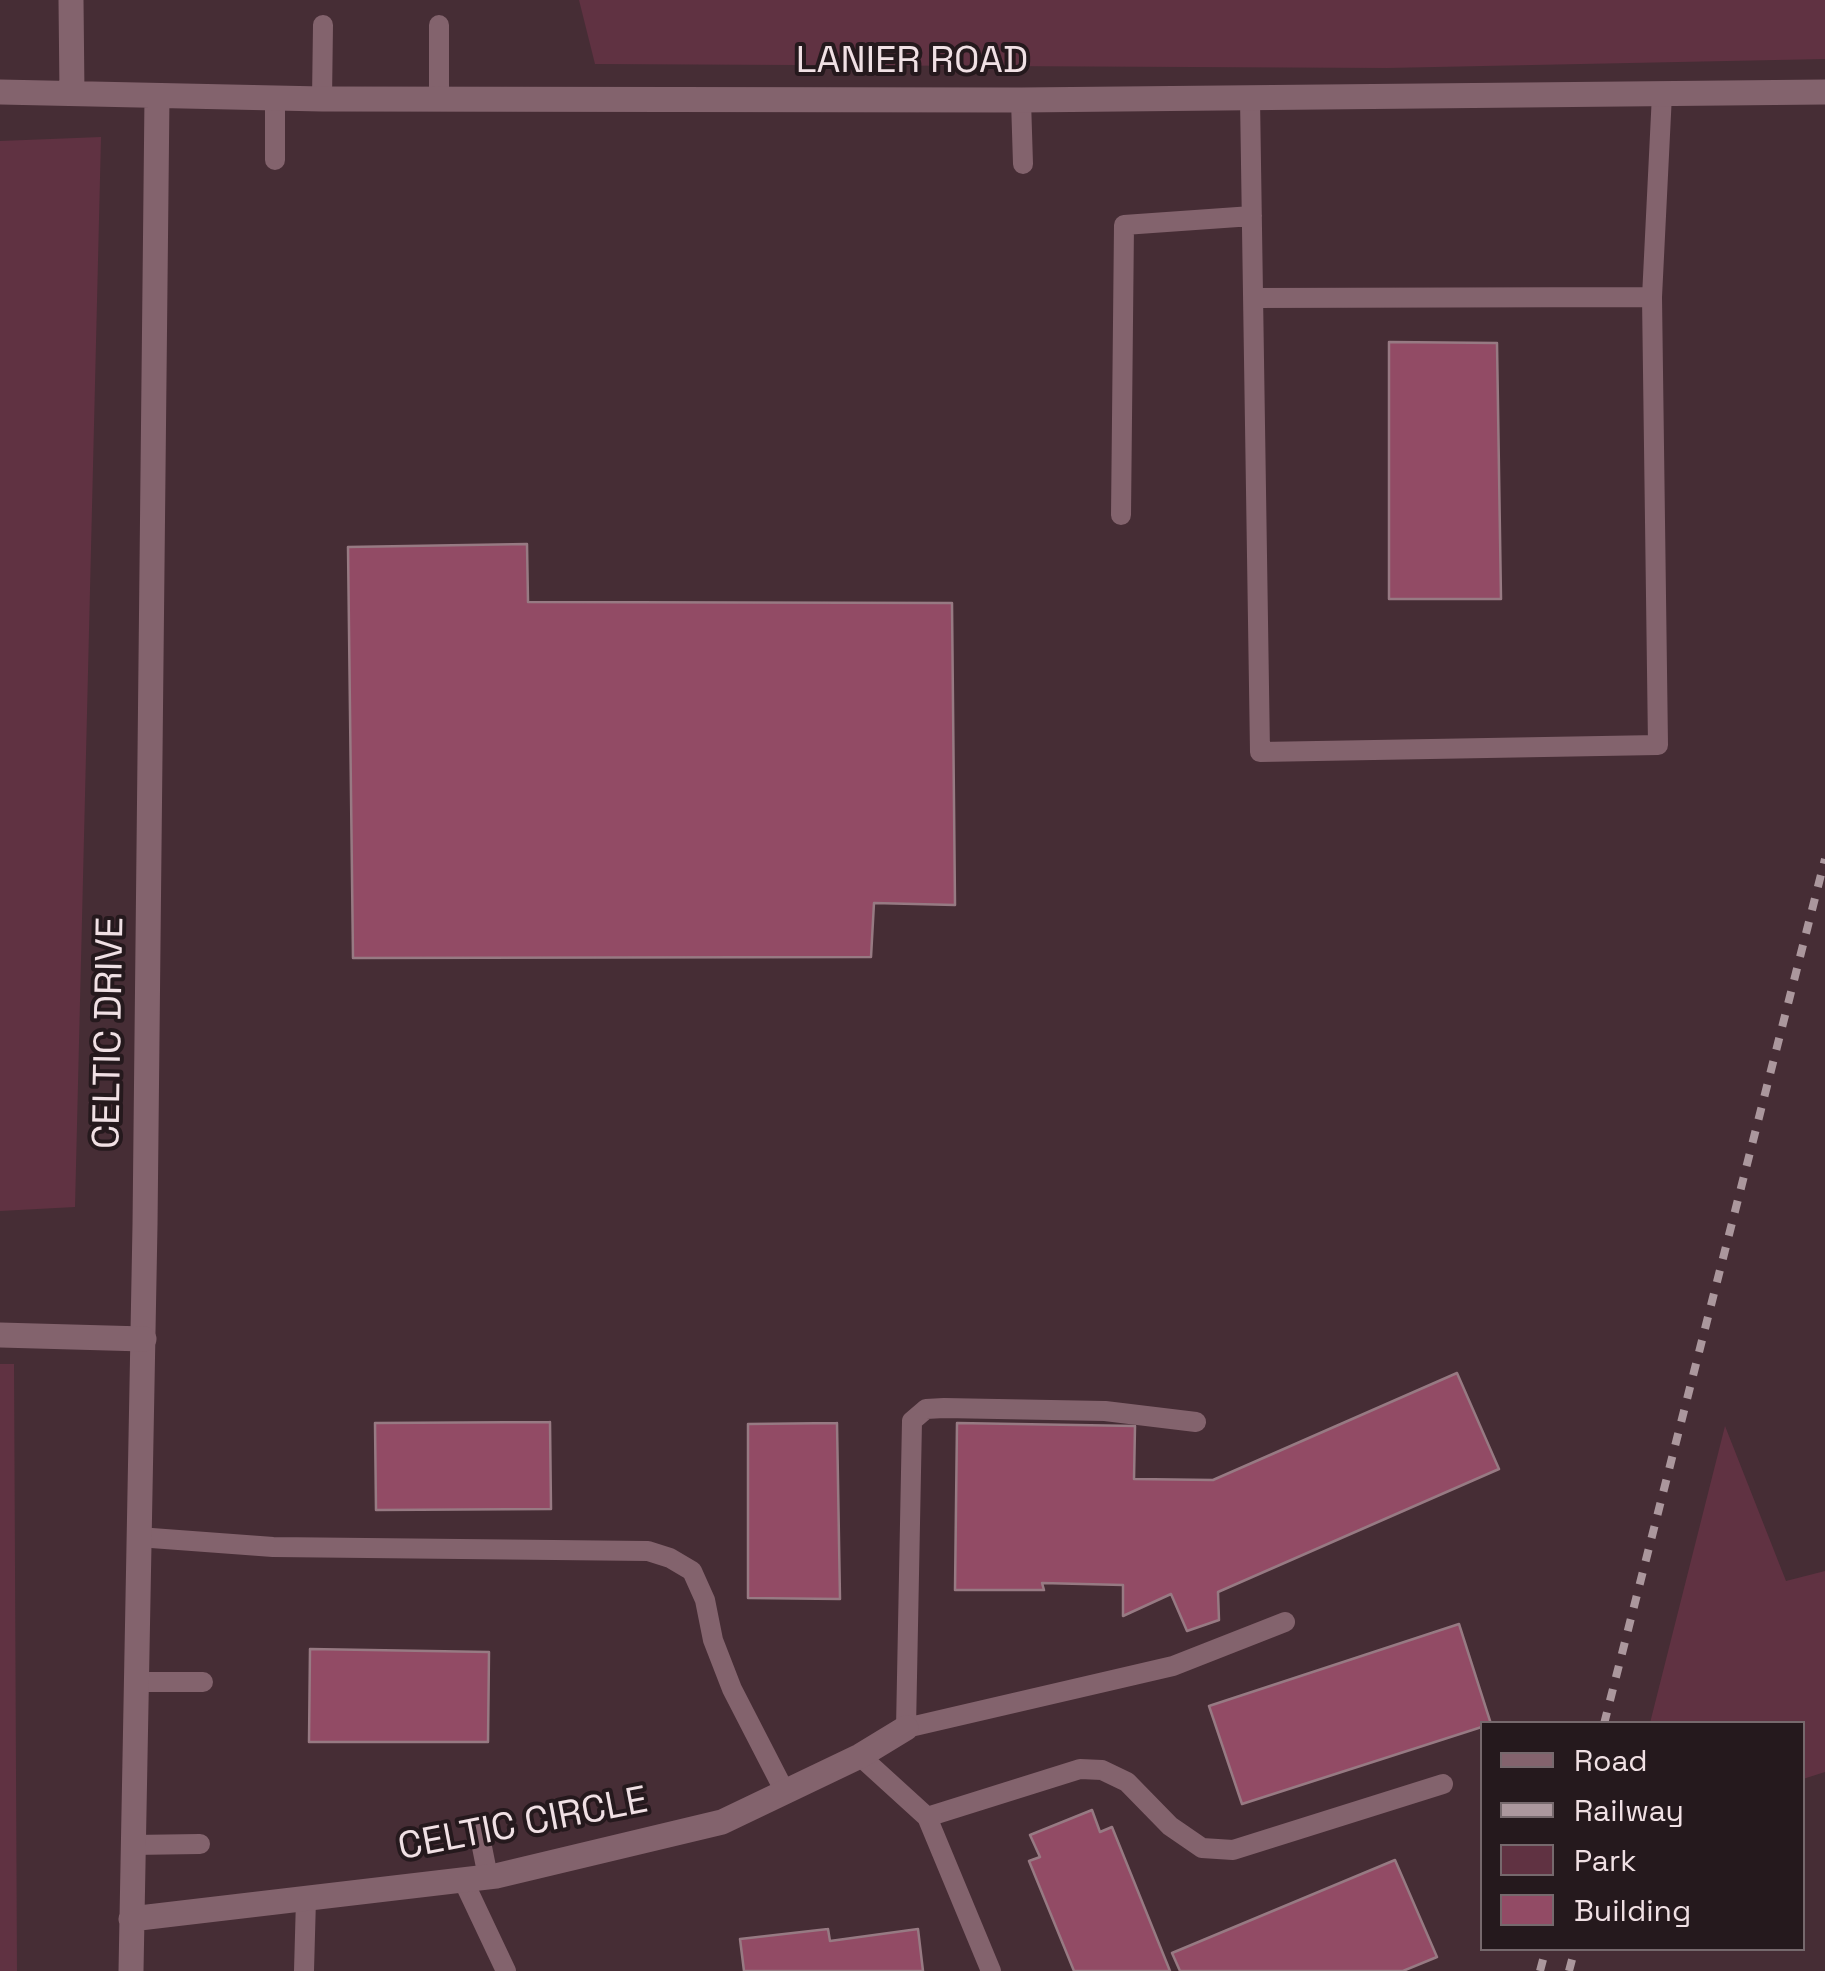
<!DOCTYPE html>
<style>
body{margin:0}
#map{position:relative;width:1825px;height:1971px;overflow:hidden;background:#462d35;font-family:"Space Grotesk",sans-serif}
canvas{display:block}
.legend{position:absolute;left:1480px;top:1721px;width:325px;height:230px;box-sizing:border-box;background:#25191d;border:2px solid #76696d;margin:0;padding:12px 18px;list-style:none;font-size:30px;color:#f0e0e4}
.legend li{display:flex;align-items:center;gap:20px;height:50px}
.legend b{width:50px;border:2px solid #76696d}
</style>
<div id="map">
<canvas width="1825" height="1971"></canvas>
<ul class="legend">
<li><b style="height:12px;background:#83636d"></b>Road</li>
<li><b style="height:12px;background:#ab979d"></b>Railway</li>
<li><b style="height:28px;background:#603242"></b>Park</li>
<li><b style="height:28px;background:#924b65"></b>Building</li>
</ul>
</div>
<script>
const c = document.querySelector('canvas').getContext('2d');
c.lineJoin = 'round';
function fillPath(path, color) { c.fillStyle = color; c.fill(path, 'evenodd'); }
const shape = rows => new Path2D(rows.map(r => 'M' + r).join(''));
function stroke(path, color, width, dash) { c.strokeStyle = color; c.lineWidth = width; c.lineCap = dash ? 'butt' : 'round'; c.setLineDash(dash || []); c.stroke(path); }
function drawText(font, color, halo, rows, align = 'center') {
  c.font = font + ' "Space Grotesk",sans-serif'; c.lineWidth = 8; c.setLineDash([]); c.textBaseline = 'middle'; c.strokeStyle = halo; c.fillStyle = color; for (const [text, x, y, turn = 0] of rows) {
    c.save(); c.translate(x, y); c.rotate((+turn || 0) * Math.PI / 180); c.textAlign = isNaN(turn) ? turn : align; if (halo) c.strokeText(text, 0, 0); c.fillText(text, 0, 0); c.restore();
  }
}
fillPath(shape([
 [579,0,1825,0,1825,59,1387,68,595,64],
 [101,137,75,1207,0,1211,0,141],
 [0,1364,14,1364,17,1971,0,1971],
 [1725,1426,1786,1581,1825,1571,1825,1772,1803,1779,1802,1724,1650,1723]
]), '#603242');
const building = shape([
 [1389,342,1497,343,1501,599,1389,599,1389,342],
 [527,544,528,602,952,603,955,905,874,903,871,957,353,958,348,547,527,544],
 [1457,1373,1499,1469,1218,1592,1219,1620,1187,1631,1171,1594,1123,1616,1123,1585,1042,1583,1044,1590,955,1590,957,1423,1135,1426,1134,1479,1213,1480,1457,1373],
 [550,1422,551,1509,376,1510,375,1423,550,1422],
 [837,1423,840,1599,748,1598,748,1424,837,1423],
 [1459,1624,1491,1724,1242,1804,1209,1706,1459,1624],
 [310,1649,489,1652,488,1742,309,1742,310,1649],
 [1092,1810,1100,1832,1112,1827,1170,1971,1074,1971,1029,1861,1040,1857,1030,1835,1092,1810],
 [1395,1860,1437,1957,1403,1971,1180,1971,1172,1953,1395,1860],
 [828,1929,830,1941,918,1929,923,1971,744,1971,740,1939,828,1929]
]);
fillPath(building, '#924b65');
stroke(building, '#977a83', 2.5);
stroke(shape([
 [275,98,275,160],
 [1250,98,1260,752,1658,745,1652,297,1662,94],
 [322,99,323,25],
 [439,99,439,25],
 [1021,100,1023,164],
 [1253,298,1652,297],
 [1121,515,1124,225,1252,216],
 [1196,1422,1105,1411,944,1408,926,1409,912,1421,906,1728,1173,1666,1285,1622],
 [138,1537,273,1547,648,1551,670,1558,692,1571,705,1600,713,1640,732,1689,785,1792],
 [135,1682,203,1682],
 [860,1756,927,1817,991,1971],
 [927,1817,1080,1769,1102,1770,1127,1782,1170,1826,1202,1848,1233,1850,1443,1784],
 [478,1827,488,1877],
 [132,1845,200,1844],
 [463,1880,506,1971],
 [304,1971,306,1899]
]), '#83636d', 20);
stroke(shape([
 [71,0,72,93],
 [0,92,322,99,1021,100,1825,92],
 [131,1919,496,1876,722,1822,860,1756,906,1728],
 [131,1971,145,1225,157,96]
]), '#83636d', 25);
stroke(shape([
 [0,1335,144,1339]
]), '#83636d', 25);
stroke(shape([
 [1604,1724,1825,859],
 [1540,1971,1546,1948],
 [1569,1971,1575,1948]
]), '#ab979d', 8, [12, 12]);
drawText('38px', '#f0e0e4', '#25191d', [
 ["LANIER ROAD",912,62],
 ["CELTIC DRIVE",110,1033,-89],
 ["CELTIC CIRCLE",523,1825,-11]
]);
</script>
